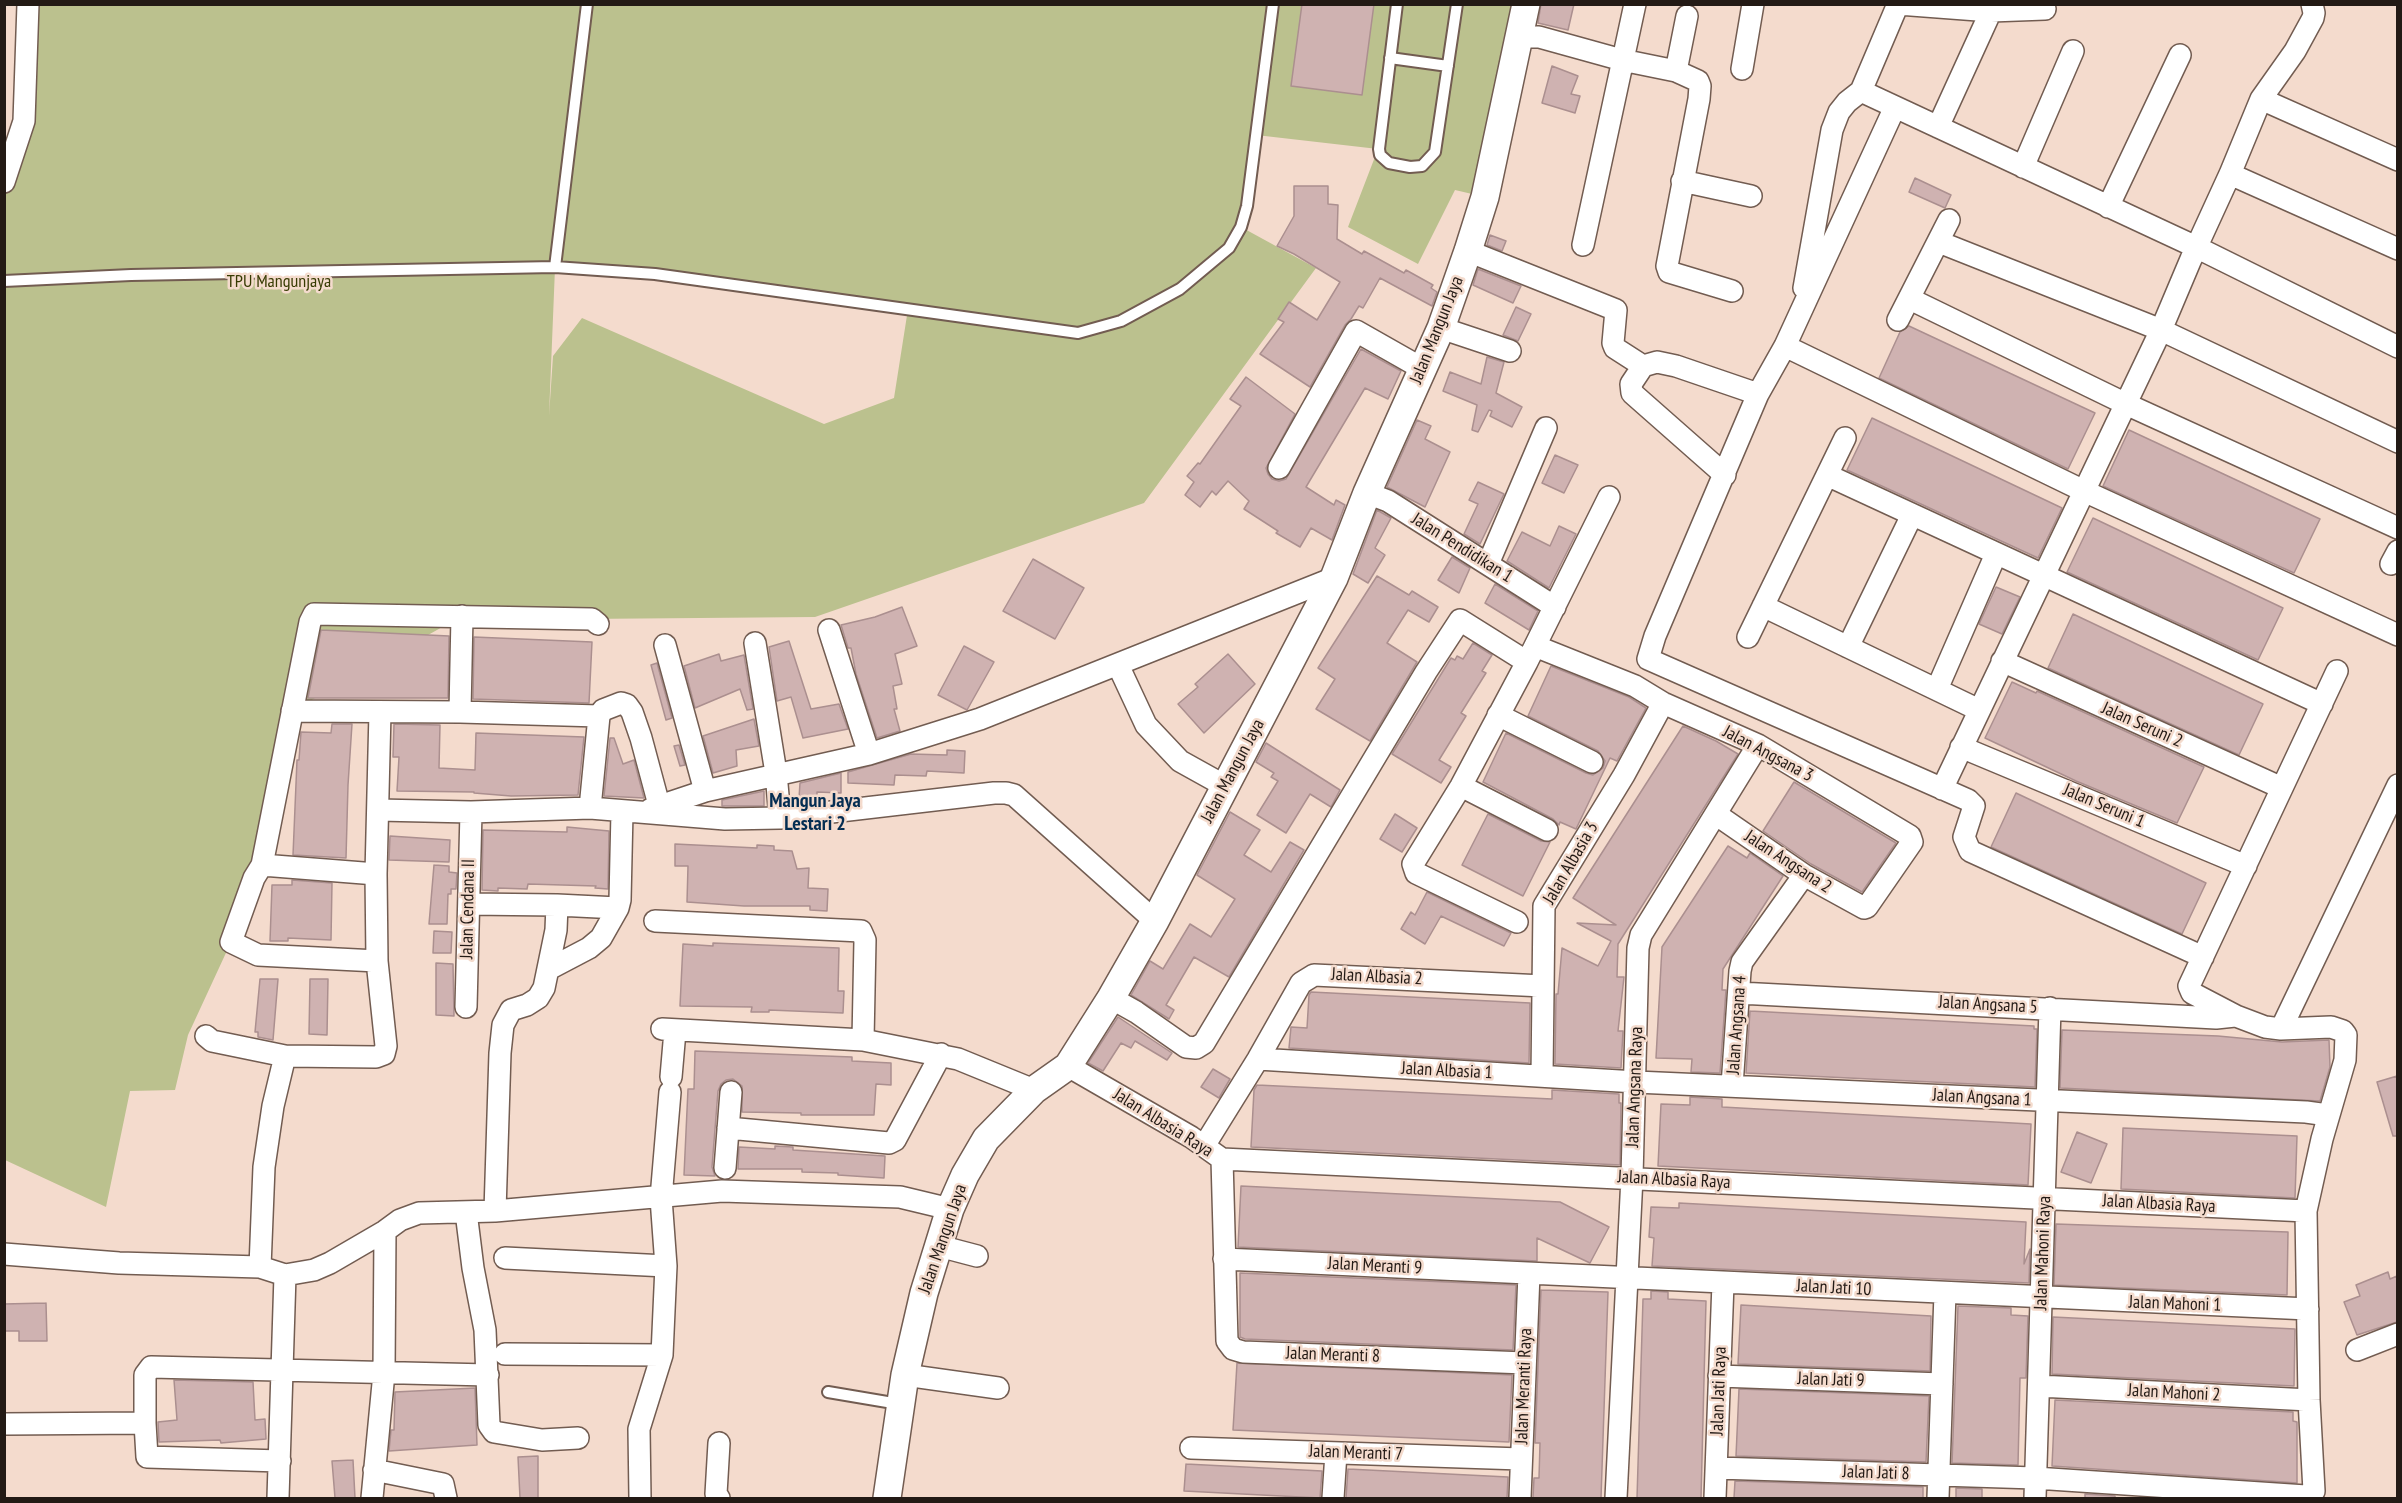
<!DOCTYPE html>
<style>
body{margin:0}
#map{position:relative;width:2402px;height:1503px;overflow:hidden;background:#f4dbcd;font-family:"PT Sans Narrow",sans-serif}
canvas{display:block}
.frame{position:absolute;inset:0;border:6px solid #231a15;pointer-events:none}
</style>
<div id="map">
<canvas width="2402" height="1503"></canvas>
<div class="frame"></div>
</div>
<script>
const c = document.querySelector('canvas').getContext('2d');
c.lineJoin = 'round';
function fillPath(path, color) { c.fillStyle = color; c.fill(path, 'evenodd'); }
const shape = rows => new Path2D(rows.map(r => 'M' + r).join(''));
function stroke(path, color, width, dash) { c.strokeStyle = color; c.lineWidth = width; c.lineCap = dash ? 'butt' : 'round'; c.setLineDash(dash || []); c.stroke(path); }
function drawText(font, color, halo, rows, align = 'center') {
  c.font = font + ' "PT Sans Narrow",sans-serif'; c.lineWidth = 5; c.setLineDash([]); c.textBaseline = 'middle'; c.strokeStyle = halo; c.fillStyle = color; for (const [text, x, y, turn = 0] of rows) {
    c.save(); c.translate(x, y); c.rotate((+turn || 0) * Math.PI / 180); c.textAlign = isNaN(turn) ? turn : align; if (halo) c.strokeText(text, 0, 0); c.fillText(text, 0, 0); c.restore();
  }
}
fillPath(shape([
 [28,5,1526,5,1485,197,1455,190,1418,264,1348,227,1378,149,1256,135,1241,227,1316,268,1144,503,815,617,582,619,462,616,292,711,231,942,188,1035,175,1090,130,1091,106,1207,5,1160,4,185,24,121],
 [555,268,655,274,908,309,894,398,824,424,582,318,553,356,549,416]
]), '#bbc18e');
const building = shape([
 [1302,4,1374,4,1362,95,1291,86,1302,4],
 [1541,4,1574,4,1568,30,1538,23,1541,4],
 [1552,66,1578,76,1571,94,1580,96,1575,113,1542,103,1552,66],
 [1915,178,1951,195,1945,208,1909,192,1915,178],
 [1294,186,1328,186,1328,204,1338,205,1337,239,1362,254,1364,251,1404,273,1406,270,1433,285,1431,288,1437,292,1432,306,1380,278,1363,308,1359,306,1351,319,1345,325,1310,387,1260,354,1284,322,1278,319,1289,302,1317,320,1340,282,1294,254,1277,246,1294,216,1294,186],
 [1490,235,1506,241,1502,251,1487,245,1490,235],
 [1478,269,1521,286,1513,303,1473,285,1478,269],
 [1516,307,1531,314,1518,341,1503,335,1516,307],
 [1909,326,2095,413,2068,469,1879,378,1900,332,1909,326],
 [1361,349,1401,371,1388,399,1365,388,1306,487,1334,505,1336,500,1345,505,1332,540,1311,528,1300,547,1276,533,1278,531,1244,509,1249,501,1228,481,1216,495,1212,491,1200,507,1185,495,1194,482,1187,476,1198,463,1200,464,1241,406,1230,399,1246,377,1295,414,1266,468,1268,474,1272,479,1279,481,1286,479,1361,349],
 [1487,357,1504,362,1496,393,1522,407,1512,427,1490,416,1492,411,1489,410,1478,432,1472,430,1477,405,1443,391,1450,372,1481,384,1487,357],
 [1872,418,2062,508,2038,558,1847,470,1872,418],
 [1417,420,1431,426,1425,439,1450,452,1425,507,1387,487,1417,420],
 [2129,430,2320,519,2294,573,2103,486,2129,430],
 [1555,455,1578,465,1564,493,1542,483,1555,455],
 [1478,482,1504,494,1480,544,1464,534,1478,504,1469,500,1478,482],
 [1377,510,1391,518,1375,548,1385,555,1368,583,1353,574,1377,510],
 [2093,518,2283,608,2258,660,2067,572,2093,518],
 [1559,526,1576,534,1549,588,1507,561,1522,532,1550,546,1559,526],
 [1452,557,1470,568,1459,593,1438,580,1452,557],
 [1033,559,1084,588,1055,639,1003,611,1033,559],
 [1377,576,1409,595,1412,591,1438,607,1429,622,1408,610,1387,643,1417,662,1370,741,1316,709,1335,679,1318,668,1377,576],
 [1495,584,1538,611,1529,630,1485,603,1495,584],
 [1996,587,2020,597,2002,634,1979,624,1996,587],
 [902,607,917,646,895,654,902,684,893,686,897,709,894,709,900,731,877,738,856,674,851,648,848,648,841,625,875,617,902,607],
 [2073,614,2263,704,2239,755,2048,668,2073,614],
 [321,630,449,636,448,698,308,698,321,630],
 [474,637,592,642,589,703,473,699,474,637],
 [789,641,811,709,839,704,848,729,803,738,791,697,777,701,769,647,789,641],
 [1473,643,1492,655,1482,671,1486,673,1461,713,1466,716,1439,760,1451,767,1441,783,1392,754,1451,658,1455,660,1457,656,1463,659,1473,643],
 [964,646,994,662,967,710,938,695,964,646],
 [719,654,721,661,744,655,753,709,747,710,740,689,695,708,684,666,719,654],
 [1228,654,1255,684,1204,733,1178,704,1198,687,1195,684,1228,654],
 [657,663,672,718,666,720,651,665,657,663],
 [1551,666,1629,697,1646,708,1617,761,1610,758,1576,829,1560,822,1559,825,1553,819,1483,782,1506,733,1586,773,1593,775,1603,768,1605,761,1598,751,1528,716,1551,666],
 [2012,682,2036,693,2037,691,2204,767,2177,823,2076,781,1985,738,2012,682],
 [754,719,759,746,736,750,737,766,713,773,703,736,754,719],
 [332,724,352,724,348,785,346,858,293,855,297,760,299,760,301,732,331,733,332,724],
 [394,724,440,725,439,768,475,770,476,733,584,737,578,795,511,796,474,793,474,792,397,791,399,757,393,757,394,724],
 [1683,726,1716,741,1738,754,1618,944,1617,977,1624,977,1618,1031,1623,1031,1621,1068,1555,1064,1556,994,1558,994,1562,948,1598,966,1611,941,1577,923,1616,925,1573,898,1683,726],
 [610,738,614,738,623,764,634,760,644,798,604,796,610,738],
 [1266,743,1340,790,1331,807,1310,794,1286,833,1257,815,1278,781,1271,777,1274,773,1256,762,1266,743],
 [679,745,685,765,680,766,674,746,679,745],
 [947,750,965,751,964,773,927,771,926,776,895,775,894,785,848,783,848,772,911,754,947,755,947,750],
 [841,773,841,793,817,792,817,798,799,798,800,783,841,773],
 [1794,782,1896,843,1862,892,1811,864,1763,831,1794,782],
 [764,791,764,806,722,806,722,800,764,791],
 [2016,793,2206,883,2182,934,1991,847,2016,793],
 [1230,812,1260,830,1244,855,1271,872,1290,842,1304,850,1229,977,1194,957,1166,1005,1174,1010,1169,1019,1131,995,1150,961,1163,969,1190,924,1211,937,1235,899,1197,875,1230,812],
 [1395,814,1417,828,1402,852,1380,839,1395,814],
 [1488,814,1541,841,1550,842,1523,896,1462,865,1488,814],
 [567,827,609,831,608,889,595,888,596,886,528,884,527,889,498,888,498,891,482,890,483,830,567,832,567,827],
 [390,836,450,840,449,862,389,860,390,836],
 [675,844,757,848,757,845,774,846,774,850,792,851,797,869,809,868,808,888,828,889,827,911,810,910,810,906,744,906,687,902,688,866,675,866,675,844],
 [1728,846,1747,858,1750,853,1783,876,1723,969,1722,990,1726,990,1720,1073,1691,1072,1692,1059,1656,1058,1662,947,1728,846],
 [434,865,449,866,449,872,457,873,456,889,451,889,451,894,448,894,447,924,429,924,434,865],
 [292,880,332,883,331,940,288,938,288,941,270,941,272,885,292,885,292,880],
 [1427,892,1511,933,1504,946,1441,916,1425,944,1401,929,1411,912,1415,915,1427,892],
 [434,931,452,932,451,953,433,953,434,931],
 [713,943,839,948,838,991,844,991,843,1013,769,1010,769,1012,751,1012,752,1007,680,1006,683,944,713,946,713,943],
 [436,963,453,964,454,1016,436,1015,436,963],
 [260,979,278,979,273,1040,258,1037,258,1032,255,1032,260,979],
 [310,979,328,979,327,1035,309,1034,310,979],
 [1311,992,1530,1003,1529,1063,1289,1048,1291,1027,1307,1028,1309,995,1311,992],
 [1750,1011,2034,1026,2034,1029,2037,1029,2035,1087,1746,1073,1750,1011],
 [1118,1017,1172,1053,1167,1060,1135,1041,1131,1048,1121,1043,1103,1071,1088,1063,1118,1017],
 [2062,1030,2218,1036,2282,1042,2329,1040,2330,1067,2320,1101,2060,1088,2062,1030],
 [695,1051,852,1057,852,1061,891,1063,891,1085,876,1084,874,1115,801,1115,801,1113,742,1112,742,1086,733,1079,726,1080,721,1084,718,1091,712,1167,715,1176,684,1175,688,1089,694,1089,695,1051],
 [1213,1069,1230,1079,1219,1098,1201,1087,1213,1069],
 [2397,1076,2397,1136,2393,1136,2377,1082,2397,1076],
 [1257,1085,1552,1099,1552,1090,1619,1094,1619,1103,1621,1103,1620,1165,1251,1147,1254,1090,1257,1085],
 [1690,1097,1722,1099,1722,1107,2031,1124,2028,1185,1658,1166,1661,1104,1690,1105,1690,1097],
 [2123,1128,2297,1136,2295,1198,2121,1189,2123,1128],
 [2077,1132,2107,1144,2091,1183,2061,1172,2077,1132],
 [775,1146,793,1147,793,1150,885,1156,884,1178,838,1175,838,1173,802,1172,802,1169,738,1169,739,1147,775,1149,775,1146],
 [1241,1186,1560,1202,1609,1227,1590,1263,1537,1238,1537,1261,1238,1247,1241,1186],
 [1679,1203,2026,1222,2024,1264,2030,1249,2029,1283,1652,1266,1654,1238,1649,1237,1651,1207,1679,1208,1679,1203],
 [2056,1224,2288,1232,2287,1295,2054,1285,2056,1224],
 [2388,1272,2390,1279,2397,1276,2397,1322,2357,1335,2344,1302,2360,1296,2356,1285,2388,1272],
 [1240,1273,1516,1285,1513,1350,1245,1339,1240,1337,1240,1273],
 [1541,1290,1608,1292,1601,1498,1533,1498,1534,1478,1539,1478,1540,1443,1535,1443,1541,1290],
 [1651,1291,1668,1292,1668,1299,1706,1301,1701,1498,1637,1498,1643,1299,1651,1299,1651,1291],
 [46,1303,47,1341,19,1341,19,1331,4,1331,4,1304,46,1303],
 [1741,1305,1931,1316,1930,1371,1738,1364,1741,1305],
 [1958,1306,2011,1308,2011,1315,2028,1316,2026,1378,2020,1378,2018,1465,1952,1463,1958,1306],
 [2053,1317,2295,1329,2294,1386,2052,1374,2053,1317],
 [1237,1363,1512,1375,1509,1442,1233,1430,1237,1363],
 [174,1380,253,1382,255,1420,265,1419,266,1439,221,1443,220,1440,159,1442,158,1422,177,1420,174,1380],
 [475,1388,477,1445,389,1451,391,1430,394,1430,395,1392,475,1388],
 [1739,1389,1929,1396,1926,1462,1736,1456,1739,1389],
 [2055,1400,2293,1412,2293,1421,2297,1422,2297,1483,2052,1466,2055,1400],
 [538,1456,538,1498,520,1498,518,1457,538,1456],
 [353,1460,355,1498,335,1498,332,1461,353,1460],
 [1186,1464,1322,1471,1320,1498,1184,1491,1186,1464],
 [1348,1469,1508,1477,1507,1498,1346,1498,1348,1469],
 [1735,1481,1923,1487,1923,1498,1734,1498,1735,1481],
 [1956,1488,1982,1489,1982,1498,1956,1498,1956,1488],
 [2085,1494,2115,1496,2115,1498,2085,1498,2085,1494]
]);
fillPath(building, '#cfb2b1');
stroke(building, '#ab8f8f', 1.5);
const service = shape([
 [1397,4,1379,149,1380,155,1389,163,1410,167,1422,166,1435,152,1457,4],
 [1390,58,1448,66],
 [555,267,587,4],
 [4,281,131,275,555,267,655,274,1078,333,1121,321,1180,289,1229,248,1241,227,1247,206,1273,4],
 [828,1392,899,1404]
]);
const minor = shape([
 [1898,4,1991,11,2045,9],
 [1521,37,1539,37,1622,60,1676,71,1698,81,1700,86,1699,99,1667,266,1669,272,1732,291],
 [1742,69,1753,4],
 [1676,71,1687,16],
 [1861,91,1898,4],
 [2261,99,2398,160],
 [1895,107,1785,346,1758,394,1655,636,1648,659,1968,800,1974,806,1964,837,1970,851,2203,957],
 [1938,127,1991,11],
 [2023,167,2073,51],
 [2230,174,2398,249],
 [1682,181,1751,196],
 [4,182,24,121,28,4],
 [2108,207,2180,55],
 [1939,242,2161,330,2398,442],
 [1583,245,1635,4],
 [1468,251,1616,310,1613,343,1615,348,1643,366],
 [1804,288,1832,130,1839,112,1847,102,1861,91,2196,247,2398,347],
 [1910,299,2126,404,2398,528],
 [1898,320,1949,220],
 [1441,328,1510,351],
 [1785,346,2084,491,2398,635],
 [1279,468,1356,331,1423,369],
 [1725,475,1632,393,1631,384,1643,366,1657,362,1676,366,1758,394],
 [1827,475,2322,704],
 [1367,493,1388,501,1555,607],
 [1488,564,1546,428],
 [2391,564,2398,551],
 [1763,606,1979,710],
 [829,630,869,754],
 [1748,637,1845,438],
 [755,643,776,773,780,818],
 [665,645,705,791],
 [1535,646,1635,686,1663,703,1758,745,1910,836,1912,842,1867,907,1864,908,1804,875,1717,815],
 [1848,647,1912,515],
 [2002,661,2282,788],
 [1118,665,1146,725,1180,761,1225,786],
 [2337,671,2189,986,2192,993,2236,1016,2265,1027,2281,1029,2398,785],
 [1937,689,1996,554],
 [292,711,460,712,599,716,603,710,621,703,627,705,632,712,641,738,659,805],
 [460,712,462,616],
 [1498,715,1592,762],
 [1961,747,2246,866],
 [1461,786,1547,830],
 [1942,789,2161,330,2191,259,2230,174,2261,99,2295,51,2313,18,2314,13,2312,4],
 [590,808,599,716],
 [651,809,705,791,869,754,980,719,1334,578],
 [378,810,471,812,590,808,725,819,780,818,994,793,1006,793,1014,795,1155,921],
 [262,865,376,874],
 [469,904,557,905,618,908],
 [655,921,861,931,865,940,863,1040],
 [1517,922,1416,873,1413,864,1461,786,1527,662,1609,497],
 [377,961,258,955,231,942,254,878,262,865,310,622,314,614,592,619,598,624],
 [549,969,589,948,601,938,618,908,620,900,622,812],
 [1739,993,2216,1018,2235,1016],
 [1111,998,1136,1012,1186,1047,1196,1048,1204,1043,1426,672,1460,620,1527,662],
 [466,1007,471,812],
 [662,1029,863,1040,958,1059,1034,1090],
 [206,1036,212,1041,285,1056,376,1057,384,1054,386,1046,377,961,376,874,380,712],
 [1258,1059,1636,1082,2306,1112,2328,1115],
 [1068,1066,1191,1137,1222,1159,2306,1211],
 [1542,1076,1544,906,1624,775,1663,703],
 [671,1077,675,1031],
 [1732,1086,1740,971,1742,962,1804,875],
 [728,1128,889,1143,895,1140,941,1054],
 [1204,1146,1258,1059,1301,983,1314,975,1543,986],
 [1222,1159,1227,1341,1233,1349,1243,1352,1525,1363],
 [725,1168,731,1092],
 [495,1211,500,1053,503,1025,511,1010,527,1005,538,998,544,988,556,930,557,905],
 [466,1212,473,1268,485,1330,489,1425,494,1432,542,1440,578,1438],
 [939,1246,977,1256],
 [4,1254,119,1263,260,1267,285,1275,314,1270,330,1263,385,1231,400,1220,419,1213,495,1211,722,1191,900,1197,950,1209],
 [505,1258,666,1266],
 [1224,1259,2308,1309],
 [260,1267,264,1167,273,1106,285,1056],
 [2357,1350,2398,1334],
 [505,1354,662,1355],
 [905,1375,998,1388],
 [1719,1376,1942,1384],
 [2039,1386,2309,1400],
 [145,1423,147,1457,280,1461],
 [4,1424,145,1423,145,1375,151,1367,488,1375],
 [719,1443,716,1494,719,1498],
 [1191,1448,1521,1459],
 [1717,1468,2035,1478,2306,1496,2314,1491,2309,1400,2306,1211,2322,1139,2345,1060,2346,1035,2343,1031,2331,1027,2281,1029],
 [374,1470,443,1484,446,1498],
 [278,1498,285,1275],
 [372,1498,384,1373,385,1231],
 [640,1498,639,1429,662,1355,666,1266,661,1198,670,1092],
 [1333,1498,1336,1453],
 [1520,1498,1529,1274],
 [1616,1498,1632,1177,1638,948,1641,935,1758,745],
 [1715,1498,1723,1283],
 [1938,1498,1945,1293],
 [2035,1498,2050,1008]
]);
const tertiary = shape([
 [887,1498,905,1375,924,1293,950,1209,965,1175,986,1139,1034,1090,1068,1066,1111,998,1155,921,1334,578,1367,493,1441,328,1468,251,1485,197,1526,4]
]);
stroke(service, '#725c51', 14);
stroke(minor, '#725c51', 24);
stroke(tertiary, '#725c51', 30);
stroke(service, '#fff', 10);
stroke(minor, '#fff', 21);
stroke(tertiary, '#fff', 27);
drawText('18px', '#373b03', '#f4dbcd', [
 ["TPU Mangunjaya",279,282]
]);
drawText('18px', '#231a15', '#f4dbcd', [
 ["Jalan Mangun Jaya",1437,330,-68],
 ["Jalan Pendidikan 1",1462,548,32],
 ["Jalan Seruni 2",2142,725,24],
 ["Jalan Angsana 3",1768,754,28],
 ["Jalan Mangun Jaya",1233,771,-62],
 ["Jalan Seruni 1",2104,806,23],
 ["Jalan Angsana 2",1788,862,33],
 ["Jalan Albasia 3",1571,863,-60],
 ["Jalan Cendana II",468,909,-89],
 ["Jalan Albasia 2",1377,977,3],
 ["Jalan Angsana 5",1988,1005,3],
 ["Jalan Angsana 4",1737,1025,-86],
 ["Jalan Albasia 1",1447,1071,3],
 ["Jalan Angsana Raya",1635,1087,-88],
 ["Jalan Angsana 1",1982,1098,3],
 ["Jalan Albasia Raya",1163,1123,32],
 ["Jalan Albasia Raya",1674,1180,3],
 ["Jalan Albasia Raya",2159,1204,3],
 ["Jalan Mangun Jaya",943,1239,-71],
 ["Jalan Mahoni Raya",2043,1253,-88],
 ["Jalan Meranti 9",1375,1266,3],
 ["Jalan Jati 10",1834,1288,3],
 ["Jalan Mahoni 1",2175,1304,2],
 ["Jalan Meranti 8",1333,1355,2],
 ["Jalan Jati 9",1831,1380,2],
 ["Jalan Meranti Raya",1524,1386,-88],
 ["Jalan Jati Raya",1719,1391,-88],
 ["Jalan Mahoni 2",2174,1393,3],
 ["Jalan Meranti 7",1356,1453,2],
 ["Jalan Jati 8",1876,1473,2]
]);
drawText('bold 20px', '#042d52', '#f4dbcd', [
 ["Mangun Jaya",815,801],
 ["Lestari 2",815,824]
]);
</script>
